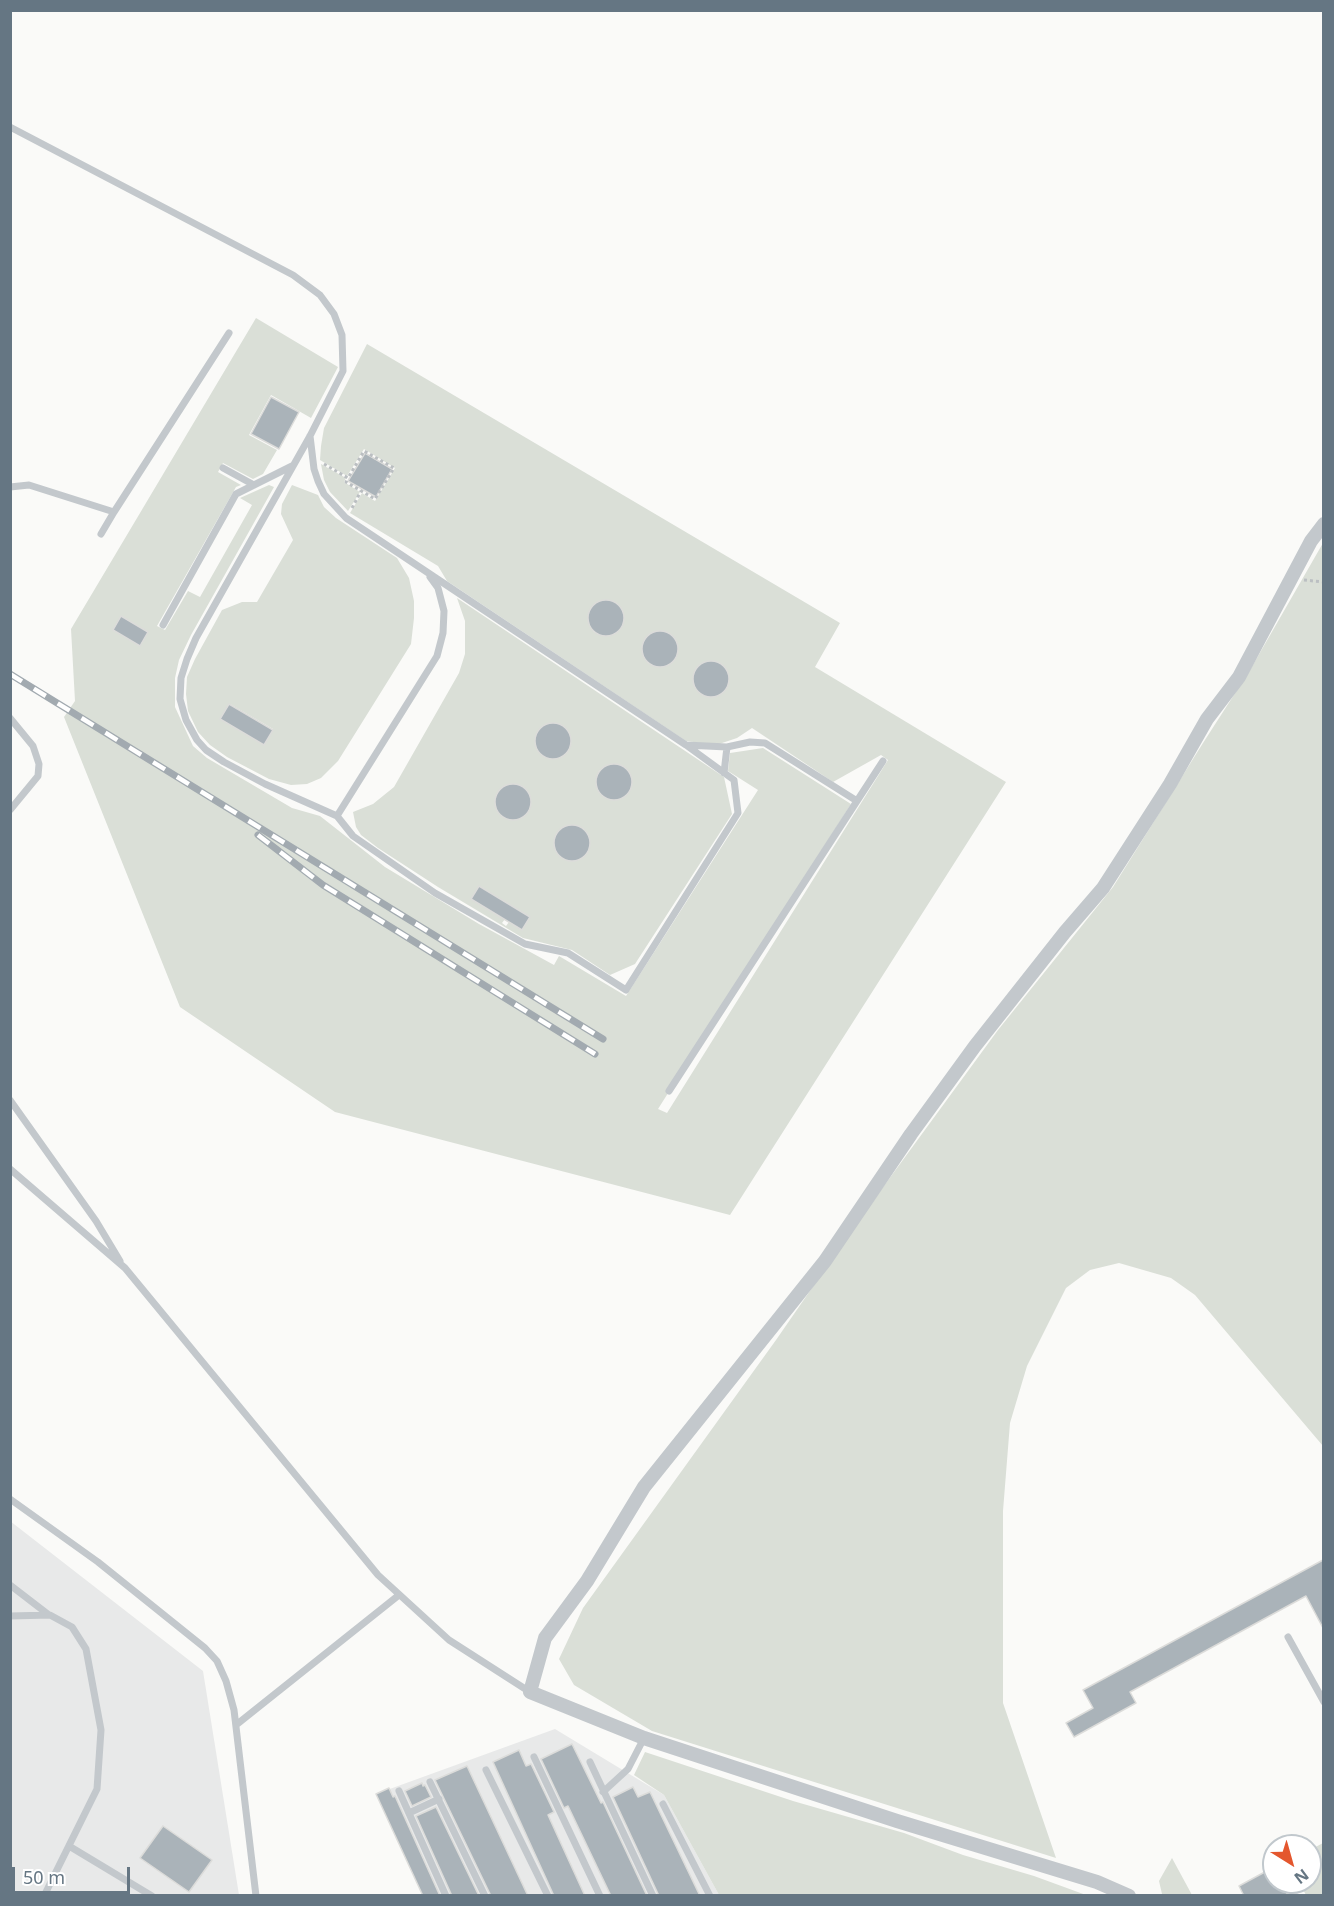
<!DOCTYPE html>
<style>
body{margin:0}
#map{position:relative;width:1334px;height:1906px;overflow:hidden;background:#fafaf8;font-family:"Noto Sans",sans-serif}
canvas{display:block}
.frame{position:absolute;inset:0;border:12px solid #657683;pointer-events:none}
.north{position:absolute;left:1262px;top:1834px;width:60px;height:60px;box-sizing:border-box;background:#fff;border:2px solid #c1c8cd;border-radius:50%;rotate:143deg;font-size:16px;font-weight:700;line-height:24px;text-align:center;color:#657683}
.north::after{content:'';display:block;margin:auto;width:21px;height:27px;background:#e4572e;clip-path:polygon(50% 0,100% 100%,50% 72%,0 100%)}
.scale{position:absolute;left:12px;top:1867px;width:118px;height:27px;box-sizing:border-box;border:3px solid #657683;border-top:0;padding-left:8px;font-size:18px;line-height:21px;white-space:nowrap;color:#657683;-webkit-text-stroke:4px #fff;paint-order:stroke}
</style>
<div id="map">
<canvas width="1334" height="1906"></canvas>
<div class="frame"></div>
<div class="north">N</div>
<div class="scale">50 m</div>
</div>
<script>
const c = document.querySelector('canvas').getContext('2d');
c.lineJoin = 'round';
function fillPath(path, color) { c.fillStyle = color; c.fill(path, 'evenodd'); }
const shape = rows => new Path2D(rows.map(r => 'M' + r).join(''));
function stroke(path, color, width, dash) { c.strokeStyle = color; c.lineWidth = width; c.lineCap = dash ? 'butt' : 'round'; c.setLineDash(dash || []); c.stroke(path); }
fillPath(shape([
 [10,1521,203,1671,239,1895,11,1895],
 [555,1729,664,1795,719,1895,423,1895,376,1794]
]), '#e8e9e9');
fillPath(shape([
 [256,318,338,367,311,418,271,395,249,435,277,450,263,474,253,479,223,463,218,472,241,485,236,487,157,626,165,630,188,591,200,597,252,505,240,498,269,485,274,487,191,635,179,660,175,678,175,707,193,746,207,758,292,808,320,816,385,867,479,924,554,965,559,956,626,996,758,790,728,771,730,753,763,748,851,804,658,1109,667,1113,888,760,881,755,833,782,752,728,737,738,716,745,686,741,447,581,438,566,350,513,362,493,375,501,395,468,364,449,347,476,320,460,321,446,324,428,367,344,840,623,815,667,1006,782,730,1215,335,1112,180,1007,64,717,75,701,71,629],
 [608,600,615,603,622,610,623,622,616,633,603,636,594,632,590,627,589,614,596,603],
 [121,617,148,632,140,646,113,630],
 [656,632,669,634,677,644,677,653,673,662,661,667,648,663,642,652,645,639],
 [707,662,713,662,722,666,728,677,725,689,714,697,702,695,694,685,693,678,696,669],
 [321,464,346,478,344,482,360,492,348,511,330,492,324,480],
 [292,485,318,495,324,507,336,518,397,558,409,578,414,601,414,618,411,644,338,761,321,778,307,784,291,785,269,779,227,757,210,745,198,732,188,711,186,694,187,677,195,659,222,610,242,602,257,602,293,540,281,514,282,504],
 [230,704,273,729,273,730,220,719],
 [1323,543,1323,1446,1195,1295,1171,1278,1119,1263,1090,1270,1066,1288,1027,1366,1010,1423,1003,1511,1003,1703,1056,1858,652,1731,574,1685,559,1659,583,1608,776,1340,859,1220,998,1030,1113,887,1203,743,1250,670],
 [457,598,724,777,732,814,635,964,610,975,572,950,523,938,438,887,378,848,361,835,356,827,353,812,373,804,394,787,459,673,465,654,465,621],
 [549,724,561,726,569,736,569,749,563,756,556,759,544,757,536,747,535,737,538,731],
 [613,764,623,766,627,770,631,779,628,792,624,796,614,799,605,797,600,793,596,784,599,771,604,767],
 [512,784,524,788,530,799,529,809,525,814,517,819,510,819,501,815,495,804,497,794,500,789],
 [572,825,584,829,590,840,587,853,582,857,573,860,561,856,555,845,556,835,560,830],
 [479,886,530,917,522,930,509,922,506,926,502,923,505,919,471,899],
 [645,1752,793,1801,904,1833,963,1855,1034,1876,1086,1895,719,1895,664,1795,634,1775],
 [1323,1843,1323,1895,1306,1895,1299,1882,1310,1882,1310,1850],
 [1172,1858,1192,1895,1163,1895,1162,1894,1159,1881]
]), '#dadfd7');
const building = shape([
 [271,397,299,412,279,449,251,434,271,397],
 [365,453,392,469,376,497,348,481,365,453],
 '588 618a18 18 0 1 1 36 0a18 18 0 1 1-36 0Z',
 [121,616,148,632,140,646,113,630,121,616],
 '642 649a18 18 0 1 1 36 0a18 18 0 1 1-36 0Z',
 '693 679a18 18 0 1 1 36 0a18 18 0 1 1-36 0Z',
 [229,704,273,730,264,745,220,719,229,704],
 '535 741a18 18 0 1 1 36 0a18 18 0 1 1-36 0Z',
 '596 782a18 18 0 1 1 36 0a18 18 0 1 1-36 0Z',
 '495 802a18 18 0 1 1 36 0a18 18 0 1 1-36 0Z',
 '554 843a18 18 0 1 1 36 0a18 18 0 1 1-36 0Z',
 [479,886,530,917,522,930,471,899,479,886],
 [1323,1560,1323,1628,1306,1596,1130,1692,1136,1703,1074,1737,1066,1723,1093,1708,1083,1690,1323,1560],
 [572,1744,601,1803,603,1802,647,1896,611,1896,568,1806,564,1808,541,1759,572,1744],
 [519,1750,526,1766,531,1764,554,1812,548,1815,585,1896,554,1896,493,1762,519,1750],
 [467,1766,528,1896,491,1896,435,1780,467,1766],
 [422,1783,423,1786,425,1785,431,1797,412,1806,405,1791,422,1783],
 [633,1787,638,1797,650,1792,700,1896,659,1896,613,1797,633,1787],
 [389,1788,393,1797,395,1796,440,1896,423,1896,376,1794,389,1788],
 [436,1807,479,1896,452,1896,416,1816,436,1807],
 [163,1826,212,1860,189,1892,140,1858,163,1826],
 [1274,1867,1274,1882,1281,1882,1288,1896,1244,1896,1239,1886,1274,1867]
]);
fillPath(building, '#aab3b9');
stroke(building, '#dcdcda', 1.5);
stroke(shape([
 [324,464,348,478,364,451,394,468,375,499,346,482,348,478],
 [352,508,361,491],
 [1304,580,1324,582]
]), '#bbbfc2', 3, [3, 3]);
stroke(shape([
 [10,127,293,275,320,295,334,314,342,335,343,371,310,436,196,638,187,659,181,678,180,699,186,720,197,740,206,750,224,762,265,784,337,816,353,836,435,893,525,944,568,953,626,990,738,813,734,780,686,745,346,518,324,494,318,481,314,469,310,436],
 [223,468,254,485],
 [10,487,29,485,114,512,229,333],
 [101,534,114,512],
 [163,625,236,494,292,466],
 [10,718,33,746,39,764,38,776,10,810],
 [724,773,727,747],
 [857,801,883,761],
 [337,816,437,656,443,633,444,611,438,588,430,577],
 [669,1091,857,801,765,743,750,742,727,747,686,745],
 [10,1100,96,1221,120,1261],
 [10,1169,125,1268,378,1575,449,1640,530,1692],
 [10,1499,98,1562,205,1648,217,1661,226,1681,234,1710,256,1896],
 [10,1585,49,1615],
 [10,1616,50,1615,72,1627,86,1649,101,1730,97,1789,44,1896],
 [1288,1637,1324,1702],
 [236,1725,399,1595],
 [534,1757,600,1896],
 [590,1762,653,1896],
 [486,1770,548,1896],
 [430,1782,485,1896],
 [399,1791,446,1896],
 [603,1792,628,1769,644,1738],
 [663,1804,710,1896],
 [409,1813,439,1799],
 [69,1846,152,1896],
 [10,1895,13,1896]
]), '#c3c8cc', 7);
stroke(shape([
 [1129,1896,1097,1882,897,1821,644,1738,530,1692,545,1638,587,1581,644,1487,825,1261,911,1134,975,1046,1065,932,1103,888,1170,784,1207,719,1239,677,1311,541,1324,524]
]), '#c3c8cc', 14);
const rail = shape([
 [10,674,603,1039],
 [258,835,323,885,595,1054]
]);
stroke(rail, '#a2aab0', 7);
stroke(rail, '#fff', 4.5, [14]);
</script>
